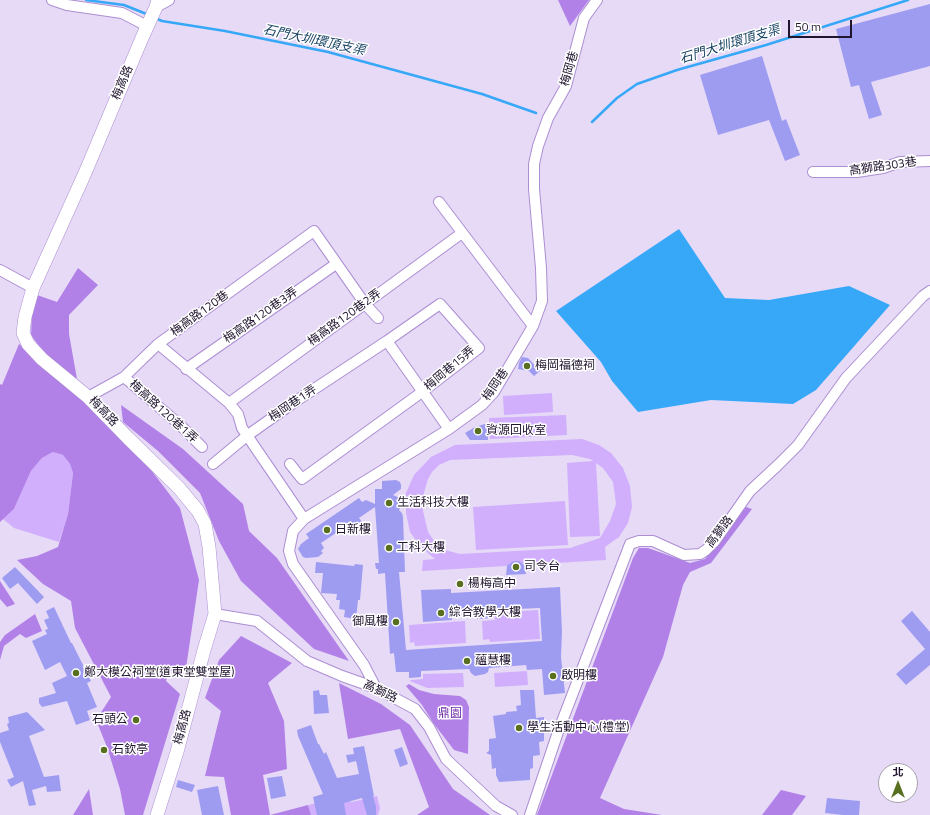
<!DOCTYPE html>
<meta charset="utf-8">
<style>
body{margin:0}
#map{position:relative;width:930px;height:815px;overflow:hidden;background:#e6daf7;font-family:"Titillium Web","Noto Sans TC",sans-serif}
canvas{display:block}
.north{position:absolute;left:878px;top:763px;width:40px;height:40px;box-sizing:border-box;background:#fff;border:1px solid #a6a1ab;border-radius:50%;rotate:0deg;font-size:11px;font-weight:700;line-height:16px;text-align:center;color:#20142e}
.north::after{content:'';display:block;margin:auto;width:14px;height:18px;background:#586f1f;clip-path:polygon(50% 0,100% 100%,50% 72%,0 100%)}
.scale{position:absolute;left:788px;top:20px;width:64px;height:18px;box-sizing:border-box;border:2px solid #20142e;border-top:0;padding-left:5px;font-size:12px;line-height:14px;white-space:nowrap;color:#20142e;-webkit-text-stroke:3px #fff;paint-order:stroke}
</style>
<div id="map">
<canvas width="930" height="815"></canvas>
<div class="north">北</div>
<div class="scale">50 m</div>
</div>
<script>
const c = document.querySelector('canvas').getContext('2d');
c.lineJoin = 'round';
function fillPath(path, color) { c.fillStyle = color; c.fill(path, 'evenodd'); }
const shape = rows => new Path2D(rows.map(r => 'M' + r).join(''));
function stroke(path, color, width, dash) { c.strokeStyle = color; c.lineWidth = width; c.lineCap = dash ? 'butt' : 'round'; c.setLineDash(dash || []); c.stroke(path); }
function drawText(font, color, halo, rows, align = 'center') {
  c.font = font + ' "Titillium Web","Noto Sans TC",sans-serif'; c.lineWidth = 3; c.setLineDash([]); c.textBaseline = 'middle'; c.strokeStyle = halo; c.fillStyle = color; for (const [text, x, y, turn = 0] of rows) {
    c.save(); c.translate(x, y); c.rotate((+turn || 0) * Math.PI / 180); c.textAlign = isNaN(turn) ? turn : align; if (halo) c.strokeText(text, 0, 0); c.fillText(text, 0, 0); c.restore();
  }
}
fillPath(shape([
 [552,393,553,412,504,415,503,396],
 [566,415,567,435,490,439,489,418],
 [582,439,599,445,611,453,623,468,630,486,632,507,628,523,619,537,605,547,606,560,422,571,423,560,435,559,421,547,410,532,406,513,406,493,414,475,431,457,455,445],
 [572,455,590,459,593,461,567,463,570,537,600,536,596,463,603,468,613,482,616,504,610,521,600,538,570,548,460,554,445,550,437,545,428,532,423,511,423,496,428,479,432,472,439,465,450,460],
 [53,452,63,455,70,464,73,473,68,514,59,542,14,528,3,519,14,509,31,471,42,458],
 [565,501,568,545,476,550,473,507],
 [538,610,540,639,490,642,489,639,483,640,482,621,495,620,494,613],
 [465,621,466,643,415,646,414,642,410,643,409,625],
 [527,671,528,685,495,687,494,673],
 [463,673,464,687,427,688,410,681,411,680,423,679,423,674],
 [377,796,380,808,378,815,311,815,308,805,339,798,352,802]
]), '#d1affc');
fillPath(shape([
 [558,0,589,0,570,26],
 [78,268,98,285,69,315,69,334,77,379,44,353,31,335,32,312,37,295,57,302],
 [19,344,57,374,145,462,180,508,199,580,186,668,177,673,170,670,166,681,180,694,143,815,125,815,120,789,107,747,96,720,111,697,75,628,71,601,43,584,17,560,37,556,58,547,68,514,73,473,70,464,63,455,53,452,42,458,31,471,14,509,0,522,0,384,2,385],
 [121,405,183,449,243,504,249,531,277,558,349,661,314,649,241,581,219,541,200,493,158,451,123,422],
 [746,507,752,509,711,563,690,572,683,585,663,657,600,798,624,809,662,815,537,815,633,558,639,548,648,548,690,563,705,559],
 [0,581,15,604,7,607,0,599],
 [35,614,42,631,26,638,20,634,4,646,0,660,0,642,5,635],
 [241,636,292,663,268,683,284,721,287,769,263,775,270,815,308,805,311,815,231,815,224,777,205,776,221,711,205,698,219,660],
 [339,683,381,704,410,725,453,789,490,815,417,815,429,807,400,729,348,739],
 [409,684,419,690,434,694,460,696,466,700,469,707,468,754,454,750,434,724,422,705,406,686],
 [89,789,93,815,73,815],
 [781,790,806,796,792,815,762,815]
]), '#b281e8');
fillPath(shape([
 [679,229,725,298,769,300,849,286,890,305,816,390,793,404,711,400,638,412,612,381,601,362,556,311]
]), '#37a8f8');
stroke(shape([
 [86,0,124,5,149,15],
 [155,18,162,21,225,31,328,52,482,94,536,113],
 [592,122,617,98,637,84,677,70,766,45,908,0]
]), '#37a8f8', 2.5);
fillPath(shape([
 [930,4,930,66,871,82,882,115,869,119,859,85,851,87,836,29],
 [762,56,782,121,786,119,800,155,785,161,769,120,718,135,700,75],
 [522,357,528,358,540,371,534,376,529,371,518,369,519,363],
 [488,423,488,440,470,440,465,433,475,427],
 [396,480,400,482,401,485,401,489,393,495,402,499,403,502,399,510,402,513,403,517,405,572,399,572,406,650,542,641,540,608,492,610,492,618,477,619,476,612,451,613,452,620,423,622,421,590,451,589,451,593,560,587,562,632,561,657,565,693,544,695,542,669,527,670,526,665,489,668,488,672,485,674,475,676,471,673,469,669,421,671,421,677,409,678,409,672,396,672,394,653,390,654,385,573,378,574,378,569,376,569,375,563,379,563,375,507,359,518,362,522,360,524,362,527,354,533,348,525,321,543,324,548,321,551,323,553,318,557,306,558,303,557,298,549,301,544,309,538,306,534,359,498,362,502,366,500,375,504,375,489,382,489,382,481],
 [515,561,519,561,524,565,526,574,506,575,507,566,512,562],
 [316,562,354,566,355,564,363,565,360,600,358,600,356,619,344,617,345,610,339,609,340,600,336,600,337,594,321,593,323,573,315,573],
 [15,567,44,597,37,604,18,583,10,589,2,578],
 [54,607,71,643,72,643,91,681,87,683,97,707,87,711,90,720,76,725,67,701,42,707,39,703,39,698,56,693,52,683,67,676,60,662,45,670,32,641,47,634,45,630,48,629,44,620,49,618,46,611],
 [912,611,930,632,930,665,906,685,896,674,925,649,901,621],
 [319,690,320,695,327,695,329,713,314,714,313,691],
 [520,690,534,690,536,718,544,717,544,741,539,742,540,755,533,756,533,768,530,769,530,780,499,782,496,775,496,768,492,769,491,755,486,753,489,751,489,739,496,738,493,716,506,714,506,712,517,711,516,706,521,705],
 [27,712,45,730,29,736,44,777,59,775,61,791,47,792,46,786,32,790,36,805,29,806,23,781,11,787,7,780,14,777,0,742,0,733,9,730,7,724,9,723,8,717],
 [311,725,318,744,319,744,324,754,326,752,337,778,359,774,356,761,348,763,346,755,354,754,353,748,364,746,374,796,373,796,376,807,376,815,367,815,362,798,344,803,346,815,317,815,313,797,323,794,298,736,297,730],
 [402,747,408,764,400,767,394,750],
 [282,776,286,796,271,799,267,778],
 [178,780,195,785,192,792,176,787],
 [218,786,224,815,202,815,197,790],
 [827,798,860,801,859,815,843,815,825,813]
]), '#9e9cf1');
const minor = shape([
 [52,0,67,5,122,13,147,26],
 [156,7,169,0],
 [813,172,857,172,883,168,900,162,930,161],
 [439,202,533,326],
 [0,270,33,288],
 [387,341,449,429],
 [158,344,229,403,238,414,242,428,304,519],
 [186,369,336,264],
 [124,377,180,425,202,447],
 [88,397,124,377,158,344,314,231,365,304,378,318],
 [229,403,462,233],
 [213,464,248,435,296,401,387,341,440,304,479,348,422,392,302,479,290,464],
 [215,614,257,621,307,661,342,676,376,688,415,709,429,727,446,759,496,806,512,815],
 [376,688,364,665,293,564,289,551,293,531,304,519,449,429,482,405,494,392,533,326,542,301,541,268,534,189,534,164,538,146,548,118,566,86,584,18,597,0],
 [530,815,558,732,630,544,639,541,653,541,684,555,700,554,706,550,715,541,750,491,778,465,798,445,846,378,923,296,930,291]
]);
const tertiary = shape([
 [157,815,177,752,204,650,215,614,209,547,205,524,198,511,179,488,128,438,88,397,42,359,28,344,23,333,25,317,33,288,85,173,142,38,156,7,158,0]
]);
stroke(minor, '#ac8ed2', 12);
stroke(tertiary, '#ac8ed2', 14);
stroke(minor, '#fff', 10);
stroke(tertiary, '#fff', 13);
for (const [x, y, r, color] of [
 [527,366,4,"#586f1f"],
 [478,431,4,"#586f1f"],
 [389,503,4,"#586f1f"],
 [327,530,4,"#586f1f"],
 [389,548,4,"#586f1f"],
 [516,567,4,"#586f1f"],
 [460,584,4,"#586f1f"],
 [441,613,4,"#586f1f"],
 [396,622,4,"#586f1f"],
 [467,661,4,"#586f1f"],
 [76,673,4,"#586f1f"],
 [553,676,4,"#586f1f"],
 [136,720,4,"#586f1f"],
 [519,728,4,"#586f1f"],
 [104,750,4,"#586f1f"]
]) { const dot = new Path2D(); dot.arc(x, y, r, 0, 2 * Math.PI); c.fillStyle = color; c.fill(dot); stroke(dot, '#fff', 1.5); }
drawText('12px', '#20142e', '#fff', [
 ["梅岡巷",570,69,-74],
 ["梅高路",123,83,-67],
 ["高獅路303巷",883,167,-8],
 ["梅高路120巷",200,314,-36],
 ["梅高路120巷3弄",261,316,-35],
 ["梅高路120巷2弄",345,318,-36],
 ["梅岡巷15弄",450,369,-40],
 ["梅岡巷",496,385,-56],
 ["梅岡巷1弄",293,404,-34],
 ["梅高路",103,412,46],
 ["梅高路120巷1弄",163,412,42],
 ["高獅路",720,532,-53],
 ["高獅路",380,692,25],
 ["梅高路",183,727,-75]
]);
drawText('12px', '#20142e', '#fff', [
 ["梅岡福德祠",535,366],
 ["資源回收室",486,431],
 ["生活科技大樓",397,503],
 ["日新樓",335,530],
 ["工科大樓",397,548],
 ["司令台",524,567],
 ["楊梅高中",468,584],
 ["綜合教學大樓",449,613],
 ["御風樓",388,622,"right"],
 ["蘊慧樓",475,661],
 ["鄭大模公祠堂(道東堂雙堂屋)",84,673],
 ["啟明樓",561,676],
 ["石頭公",128,720,"right"],
 ["學生活動中心(禮堂)",527,728],
 ["石欽亭",112,750]
], 'left');
drawText('12px', '#6f2fa7', '#fff', [
 ["鼎園",450,714]
]);
drawText('italic 13px', '#174263', '#fff', [
 ["石門大圳環頂支渠",314,41,12],
 ["石門大圳環頂支渠",730,45,-17]
]);
</script>
